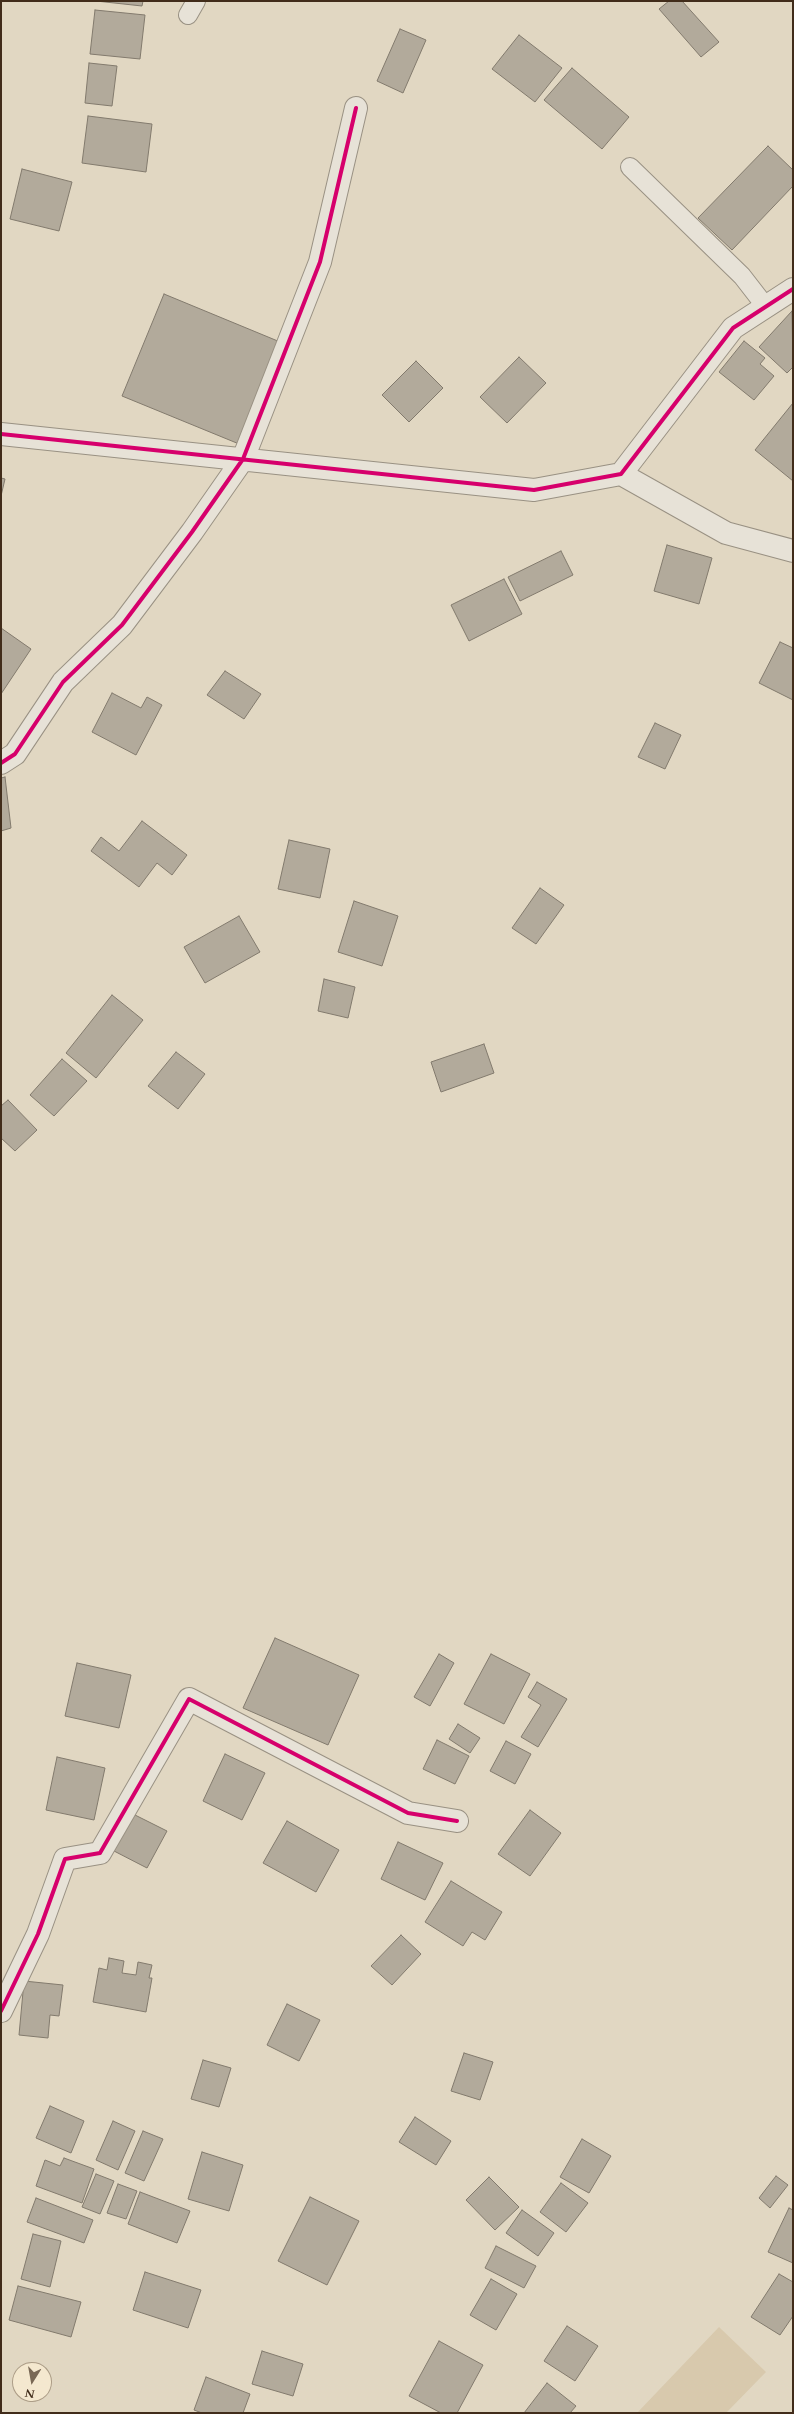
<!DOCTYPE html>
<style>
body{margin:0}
#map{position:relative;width:794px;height:2414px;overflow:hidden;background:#e1d7c2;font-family:Cardo,serif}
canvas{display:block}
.frame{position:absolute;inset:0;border:2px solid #412c1a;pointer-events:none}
.north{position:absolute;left:12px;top:2362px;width:40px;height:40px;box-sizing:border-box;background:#f4e8cf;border:1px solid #ac9d87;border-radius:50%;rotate:191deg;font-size:11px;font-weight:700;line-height:16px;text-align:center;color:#412c1a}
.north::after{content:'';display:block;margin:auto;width:14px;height:18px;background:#796855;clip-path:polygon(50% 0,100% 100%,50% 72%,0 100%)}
</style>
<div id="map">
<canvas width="794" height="2414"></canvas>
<div class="frame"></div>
<div class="north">N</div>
</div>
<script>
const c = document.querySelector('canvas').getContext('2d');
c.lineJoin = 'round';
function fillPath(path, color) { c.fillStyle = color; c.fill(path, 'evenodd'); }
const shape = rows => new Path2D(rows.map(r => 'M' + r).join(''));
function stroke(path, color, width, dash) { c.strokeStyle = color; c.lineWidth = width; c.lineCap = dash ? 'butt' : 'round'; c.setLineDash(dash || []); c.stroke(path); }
fillPath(shape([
 [719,2327,766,2372,726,2413,637,2413]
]), '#d8c9ad');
const building = shape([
 [96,1,143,1,142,6,96,1],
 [669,1,682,1,719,42,701,57,659,9,669,1],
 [95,10,145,15,140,59,90,54,95,10],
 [400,29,426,40,403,93,377,81,400,29],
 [519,35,562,68,535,102,492,69,519,35],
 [89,63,117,66,112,106,85,103,89,63],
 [572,68,629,117,602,149,544,100,572,68],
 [88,116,152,124,146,172,82,163,88,116],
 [768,146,793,170,793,186,732,250,698,218,768,146],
 [22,169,72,182,59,231,10,219,22,169],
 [164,294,285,344,244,446,122,396,164,294],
 [792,311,793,367,787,373,759,347,792,311],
 [744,341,765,358,760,364,774,376,754,400,719,372,744,341],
 [519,357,546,383,507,423,480,397,519,357],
 [416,361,443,388,409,422,382,395,416,361],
 [793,403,793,481,755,450,793,403],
 [1,478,5,479,1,496,1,478],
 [667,545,712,558,699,604,654,591,667,545],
 [561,551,573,575,520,601,508,577,561,551],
 [504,579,522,614,469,641,451,605,504,579],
 [1,628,31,649,1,694,1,628],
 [780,642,793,648,793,700,759,683,780,642],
 [225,671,261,694,244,719,207,695,225,671],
 [112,693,141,708,147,697,162,705,136,755,92,732,112,693],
 [655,723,681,735,665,769,638,757,655,723],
 [5,777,11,828,1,831,1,778,5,777],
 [142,821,187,855,172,875,157,863,139,887,91,851,101,837,119,851,142,821],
 [289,840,330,849,320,898,278,889,289,840],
 [540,888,564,905,536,944,512,928,540,888],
 [354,901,398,916,382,966,338,952,354,901],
 [239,916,260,952,205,983,184,947,239,916],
 [324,979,355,987,348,1018,318,1011,324,979],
 [112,995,143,1020,96,1078,66,1053,112,995],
 [484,1044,494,1073,441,1092,431,1062,484,1044],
 [176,1052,205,1074,178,1109,148,1086,176,1052],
 [62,1059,87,1081,54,1116,30,1095,62,1059],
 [8,1100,37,1130,15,1151,1,1138,1,1106,8,1100],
 [275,1638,359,1675,328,1745,243,1708,275,1638],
 [439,1654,454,1663,430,1706,414,1697,439,1654],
 [491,1654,530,1674,504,1724,464,1704,491,1654],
 [77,1663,131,1675,119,1728,65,1716,77,1663],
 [537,1682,567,1699,538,1747,521,1737,541,1705,528,1697,537,1682],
 [458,1724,480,1738,470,1753,449,1739,458,1724],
 [437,1740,469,1756,455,1784,423,1769,437,1740],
 [506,1741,531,1754,515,1784,490,1771,506,1741],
 [225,1754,265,1773,242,1820,203,1801,225,1754],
 [57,1757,105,1768,94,1820,46,1810,57,1757],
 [530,1810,561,1833,530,1876,498,1854,530,1810],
 [133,1814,167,1831,147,1868,114,1851,133,1814],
 [287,1821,339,1850,316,1892,263,1863,287,1821],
 [398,1842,443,1863,425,1900,381,1879,398,1842],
 [451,1881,502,1912,485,1940,472,1932,463,1946,425,1922,451,1881],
 [401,1935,421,1954,392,1985,371,1966,401,1935],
 [109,1958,124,1961,122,1973,136,1975,138,1962,152,1965,149,1978,152,1978,146,2012,93,2002,99,1968,107,1970,109,1958],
 [24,1981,63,1985,59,2016,50,2015,48,2038,19,2035,24,1981],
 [287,2004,320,2020,299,2061,267,2045,287,2004],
 [464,2053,493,2062,480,2100,451,2091,464,2053],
 [203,2060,231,2068,219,2107,191,2099,203,2060],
 [50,2106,84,2121,71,2153,36,2138,50,2106],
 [415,2117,451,2141,436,2165,399,2142,415,2117],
 [113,2121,135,2131,118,2170,96,2160,113,2121],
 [143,2131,163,2139,144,2181,125,2173,143,2131],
 [582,2139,611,2156,589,2193,560,2177,582,2139],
 [202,2152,243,2165,229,2211,188,2199,202,2152],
 [64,2158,94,2169,82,2203,36,2186,45,2160,60,2166,64,2158],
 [96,2174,114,2181,100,2214,82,2207,96,2174],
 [776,2176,788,2185,770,2208,759,2198,776,2176],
 [489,2177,519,2207,495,2230,466,2200,489,2177],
 [561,2183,588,2203,566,2232,540,2212,561,2183],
 [118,2184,137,2191,126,2219,107,2213,118,2184],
 [140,2192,190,2211,177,2243,128,2224,140,2192],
 [310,2197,359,2221,327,2285,278,2261,310,2197],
 [36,2198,93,2220,84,2243,27,2222,36,2198],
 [789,2208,793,2210,793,2263,768,2252,789,2208],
 [522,2210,554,2233,538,2256,506,2233,522,2210],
 [33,2234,61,2241,50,2287,21,2279,33,2234],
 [496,2246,536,2266,524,2288,485,2268,496,2246],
 [145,2272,201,2290,188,2328,133,2310,145,2272],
 [779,2274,793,2282,793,2316,780,2335,751,2317,779,2274],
 [491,2279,517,2294,496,2330,470,2315,491,2279],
 [18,2286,81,2302,71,2337,9,2320,18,2286],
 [567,2326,598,2346,575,2381,544,2361,567,2326],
 [439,2341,483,2365,457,2413,441,2413,409,2396,439,2341],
 [262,2351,303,2364,293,2396,252,2384,262,2351],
 [206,2377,250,2394,243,2413,202,2413,194,2410,206,2377],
 [547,2383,576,2406,570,2413,524,2413,547,2383]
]);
fillPath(building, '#b2aa9b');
stroke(building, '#827a6d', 1);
const service = shape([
 [188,15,196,1],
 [630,167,742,276,766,307]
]);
const minor = shape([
 [1,434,534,490,621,474,733,328,793,289],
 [621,474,726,533,793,551],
 [1,763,15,754,63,682,122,625,192,532,243,459,320,262,356,108],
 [1,2011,38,1934,65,1859,100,1853,189,1699,408,1813,457,1821]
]);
stroke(service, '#999183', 20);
stroke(minor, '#999183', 24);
stroke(service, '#e7e2d7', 18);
stroke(minor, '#e7e2d7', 22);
stroke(shape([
 [1,434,534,490,621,474,733,328,793,289],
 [1,763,15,754,63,682,122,625,192,532,243,459,320,262,356,108],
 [1,2011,38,1934,65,1859,100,1853,189,1699,408,1813,457,1821]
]), '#d6006c', 4);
</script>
